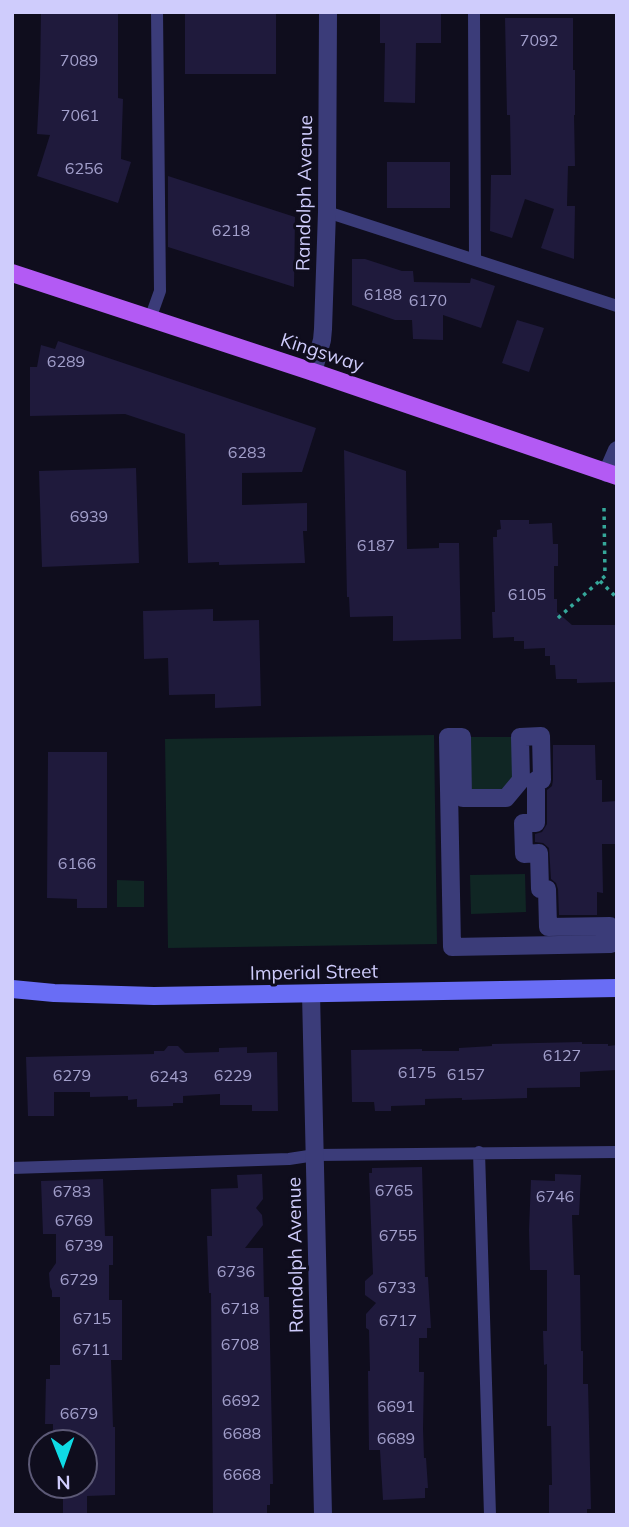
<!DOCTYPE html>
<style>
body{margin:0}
#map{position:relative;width:629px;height:1527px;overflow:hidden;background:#0f0d1d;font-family:Mulish,sans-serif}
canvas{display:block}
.frame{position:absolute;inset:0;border:14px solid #cfccfc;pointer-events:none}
.north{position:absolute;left:28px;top:1429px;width:70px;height:70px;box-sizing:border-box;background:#0f0d1d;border:2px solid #5c5976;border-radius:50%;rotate:179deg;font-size:19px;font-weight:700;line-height:28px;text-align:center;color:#cfccfc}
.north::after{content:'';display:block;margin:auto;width:24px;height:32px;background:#0fdbe5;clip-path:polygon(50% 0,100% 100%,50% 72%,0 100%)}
</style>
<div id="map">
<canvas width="629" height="1527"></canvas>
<div class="frame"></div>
<div class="north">N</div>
</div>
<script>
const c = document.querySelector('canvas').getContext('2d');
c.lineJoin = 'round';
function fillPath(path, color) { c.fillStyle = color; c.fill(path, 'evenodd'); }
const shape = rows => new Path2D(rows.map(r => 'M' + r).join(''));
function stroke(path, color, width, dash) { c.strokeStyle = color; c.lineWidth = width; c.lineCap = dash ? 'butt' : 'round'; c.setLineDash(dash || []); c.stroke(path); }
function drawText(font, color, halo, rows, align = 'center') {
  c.font = font + ' Mulish,sans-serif'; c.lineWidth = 6; c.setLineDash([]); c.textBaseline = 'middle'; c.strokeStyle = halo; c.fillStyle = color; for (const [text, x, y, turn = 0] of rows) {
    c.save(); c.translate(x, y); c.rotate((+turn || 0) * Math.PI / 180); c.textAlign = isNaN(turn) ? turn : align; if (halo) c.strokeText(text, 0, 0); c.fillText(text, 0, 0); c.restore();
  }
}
fillPath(shape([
 [434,735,437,944,168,948,165,739],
 [462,737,520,737,521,780,506,798,463,798],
 [525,874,526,912,471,914,470,875],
 [117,880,144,881,144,907,117,907]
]), '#102624');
fillPath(shape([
 [41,12,118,12,118,98,123,99,121,159,131,162,118,203,37,176,50,135,37,134,40,78],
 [185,12,276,12,276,74,185,74],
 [380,12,441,12,441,43,416,43,415,103,384,102,385,43,380,43],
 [505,18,573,18,573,70,575,70,575,115,574,115,575,166,568,166,567,206,575,206,574,259,541,248,554,209,525,199,512,238,490,231,491,175,511,175,510,115,507,115],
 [387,162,450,162,450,208,387,208],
 [168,176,295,217,294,287,168,247],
 [352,259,365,259,402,271,413,271,414,282,470,283,471,278,495,286,481,328,443,315,443,340,413,339,412,320,395,320,352,305],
 [517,320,544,328,529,372,502,363],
 [58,341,316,428,302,472,242,473,242,505,307,503,307,531,303,531,305,563,219,565,219,562,188,563,185,434,125,414,30,416,30,367,37,367,41,345,55,349],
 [344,450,406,471,407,549,439,548,439,543,459,543,461,639,393,641,393,616,350,617,349,597,347,597],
 [136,468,139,563,42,567,39,471],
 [500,520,529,520,529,524,552,523,553,544,558,544,558,566,554,566,554,599,557,599,557,612,572,625,617,625,617,682,577,683,577,679,556,679,555,665,550,665,550,656,545,656,545,648,524,649,524,641,514,641,514,637,493,638,492,612,495,612,493,537,497,537,497,530,501,529],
 [213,609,213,621,259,620,261,706,215,708,215,694,169,695,168,658,144,659,143,611],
 [553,745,595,745,596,780,602,780,602,802,617,801,617,844,602,844,603,893,597,892,597,915,559,915,558,889,556,883,551,879,549,848,543,843,535,842,535,834,542,832,547,824,547,790,552,786,553,780],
 [48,752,107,752,107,908,77,908,77,899,47,898],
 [582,1042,582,1044,608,1044,608,1046,617,1045,617,1070,580,1072,580,1087,527,1088,527,1098,462,1100,462,1098,425,1099,425,1105,391,1106,391,1111,375,1111,374,1102,352,1102,351,1050,422,1049,422,1051,459,1051,459,1048,492,1046,492,1044],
 [168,1046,178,1046,185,1053,219,1052,219,1048,247,1047,247,1053,277,1052,278,1111,252,1111,252,1105,220,1105,220,1094,183,1096,183,1103,173,1103,173,1106,137,1107,137,1099,128,1100,128,1096,90,1097,90,1092,54,1092,54,1116,28,1116,26,1057,154,1054,154,1051,164,1051],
 [422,1167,425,1277,428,1277,431,1328,427,1328,427,1338,419,1338,419,1372,424,1372,423,1429,424,1458,426,1458,428,1488,425,1488,425,1498,383,1500,380,1450,369,1450,368,1371,370,1371,369,1330,366,1328,366,1314,376,1303,365,1295,365,1281,373,1274,369,1173,372,1173,372,1168],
 [262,1174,263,1199,256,1208,262,1215,263,1225,245,1248,263,1248,264,1297,269,1297,273,1484,270,1484,270,1505,267,1505,267,1515,213,1515,211,1293,209,1293,207,1236,212,1236,211,1189,238,1188,237,1175],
 [555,1174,581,1175,579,1215,572,1215,574,1275,580,1275,581,1351,583,1351,583,1384,588,1384,591,1509,587,1509,587,1515,549,1515,549,1485,552,1485,551,1426,547,1426,547,1364,544,1365,543,1331,547,1331,547,1270,530,1270,529,1230,531,1180,555,1181],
 [103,1179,105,1236,113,1236,113,1265,109,1265,109,1300,122,1300,122,1360,111,1360,113,1427,115,1427,115,1495,87,1496,87,1515,63,1515,63,1485,84,1485,84,1443,53,1443,53,1424,45,1424,46,1379,50,1379,50,1365,60,1365,60,1297,52,1297,52,1291,50,1287,49,1273,56,1263,56,1234,43,1234,41,1181]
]), '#1f1a3c');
stroke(shape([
 [600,581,617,598],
 [558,618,605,576,604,508]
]), '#35a79a', 3.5, [3.5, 5]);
stroke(shape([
 [474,12,475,260],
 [327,212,617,306],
 [150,319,160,291,157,12],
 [479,1152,490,1515],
 [12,1168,289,1159,315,1155,617,1152]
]), '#3b3c79', 12);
stroke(shape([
 [313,372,322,340,323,329,327,212,328,12],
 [607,473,617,450],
 [541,736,542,780,536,780,536,823,523,823,524,854,539,853,540,889,547,889,548,927,610,926,611,944,452,947,448,737,462,737,463,798,506,798,521,780,520,737,541,736],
 [311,994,323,1515]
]), '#3b3c79', 18);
stroke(shape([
 [12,989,54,993,154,996,617,988]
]), '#696df5', 18);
stroke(shape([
 [12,273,313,372,617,476]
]), '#b35af4', 18);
drawText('16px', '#a3a0cc', null, [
 ["7092",539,41],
 ["7089",79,61],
 ["7061",80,116],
 ["6256",84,169],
 ["6218",231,231],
 ["6188",383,295],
 ["6170",428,301],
 ["6289",66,362],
 ["6283",247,453],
 ["6939",89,517],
 ["6187",376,546],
 ["6105",527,595],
 ["6166",77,864],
 ["6127",562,1056],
 ["6175",417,1073],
 ["6157",466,1075],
 ["6279",72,1076],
 ["6229",233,1076],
 ["6243",169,1077],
 ["6765",394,1191],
 ["6783",72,1192],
 ["6746",555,1197],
 ["6769",74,1221],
 ["6755",398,1236],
 ["6739",84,1246],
 ["6736",236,1272],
 ["6729",79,1280],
 ["6733",397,1288],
 ["6718",240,1309],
 ["6715",92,1319],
 ["6717",398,1321],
 ["6708",240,1345],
 ["6711",91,1350],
 ["6692",241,1401],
 ["6691",396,1407],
 ["6679",79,1414],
 ["6688",242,1434],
 ["6689",396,1439],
 ["6668",242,1475]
]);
drawText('19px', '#cfccfc', '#0f0d1d', [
 ["Randolph Avenue",305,193,-89],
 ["Kingsway",322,353,18],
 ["Imperial Street",314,973,-1],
 ["Randolph Avenue",296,1255,-91]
]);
</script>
